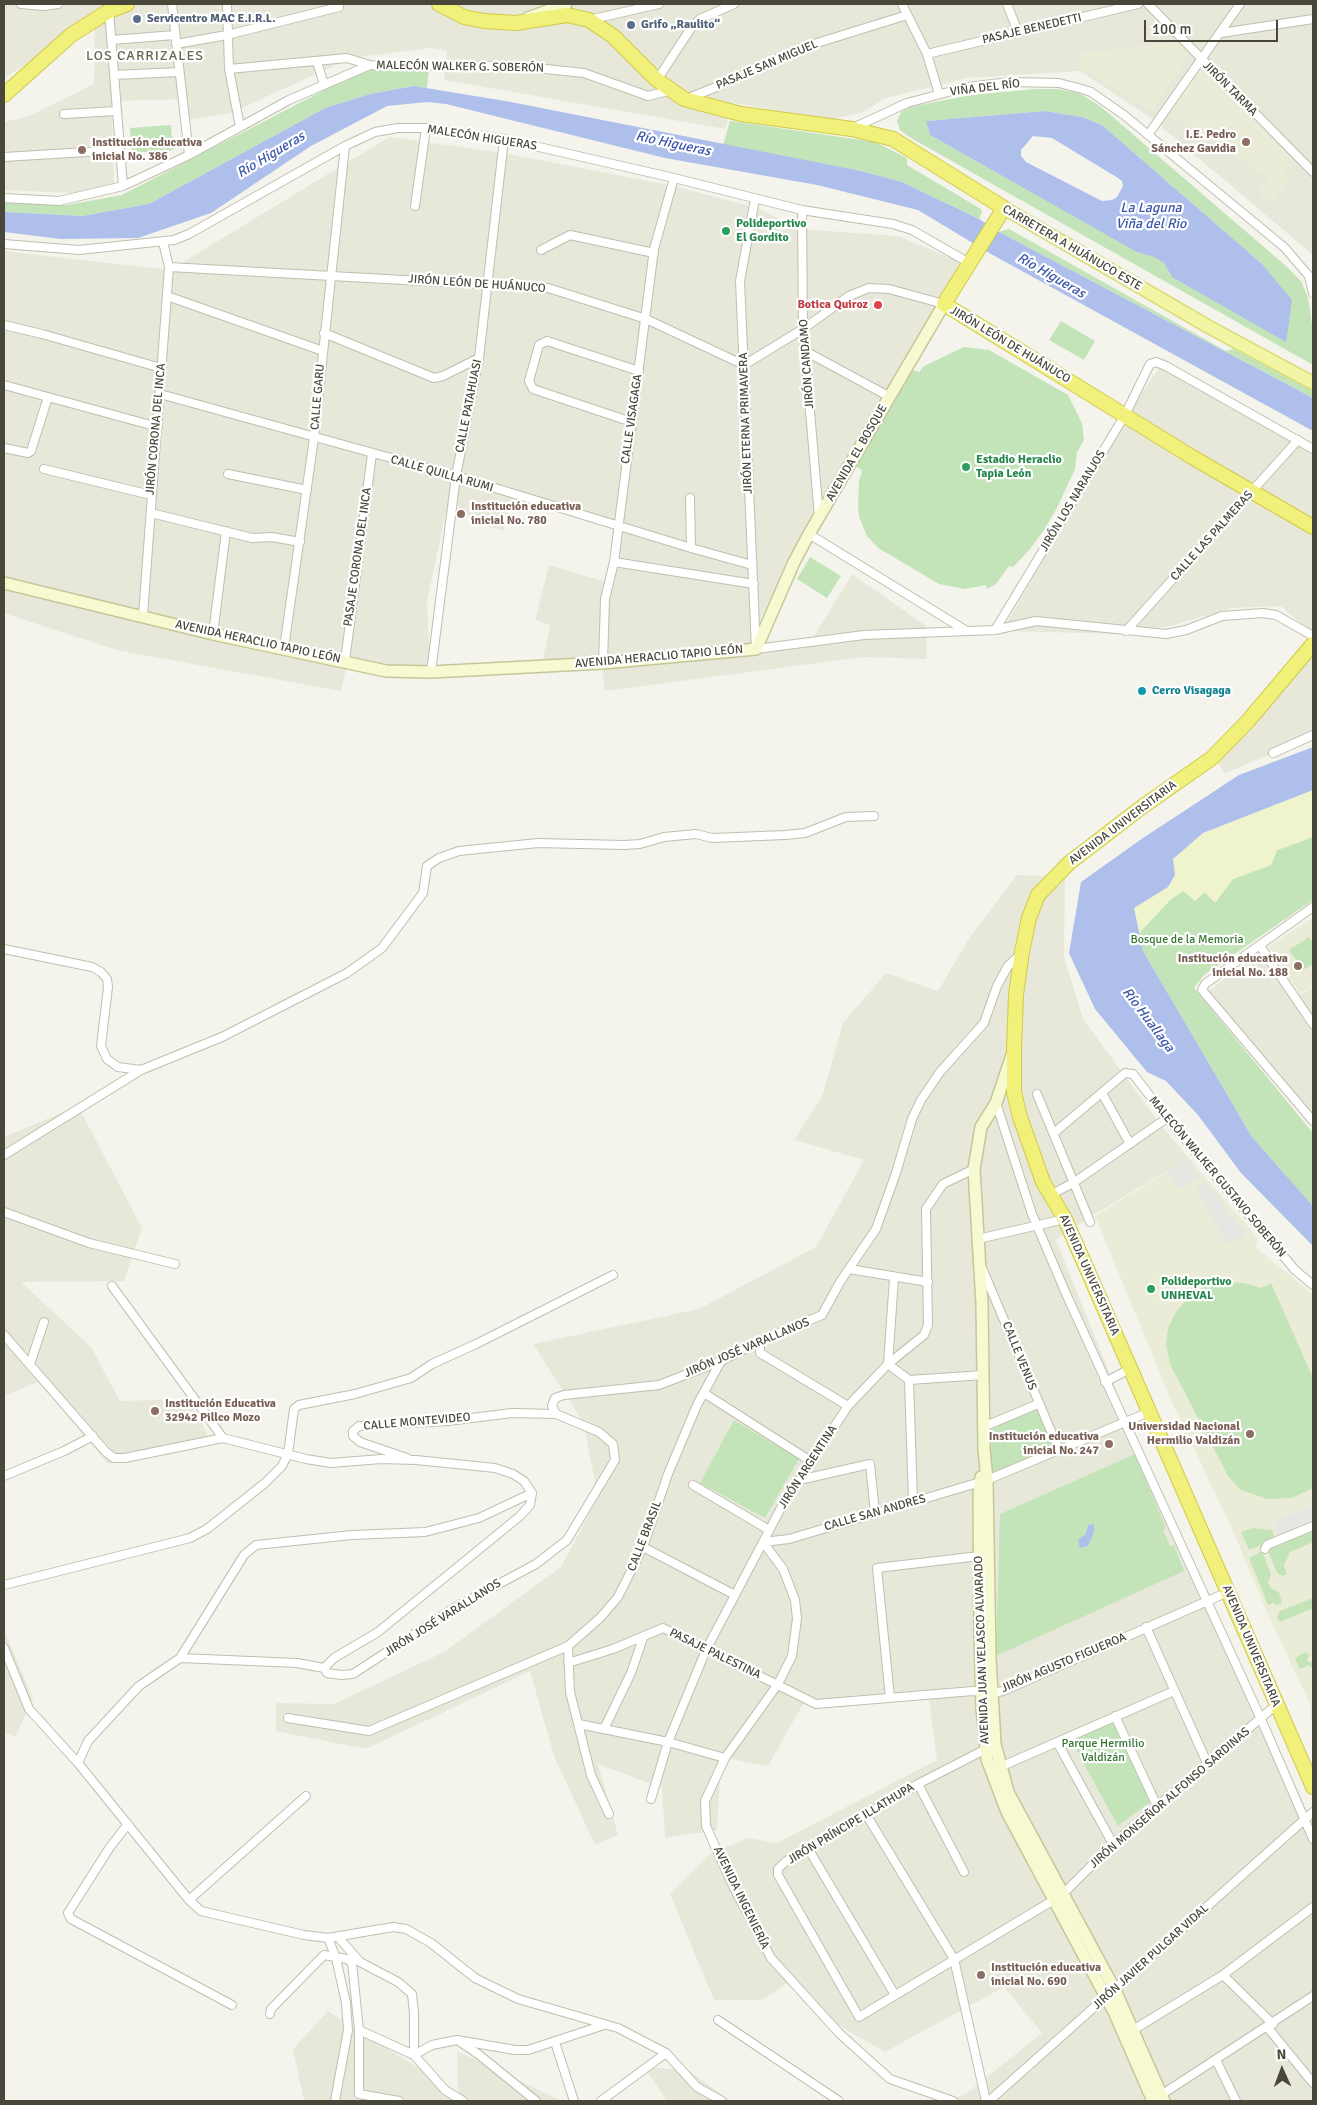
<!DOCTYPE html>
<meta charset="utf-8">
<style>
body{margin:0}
#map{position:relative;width:1317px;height:2105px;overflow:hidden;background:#f4f4ec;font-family:Signika,sans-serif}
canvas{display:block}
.frame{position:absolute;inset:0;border:5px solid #48473a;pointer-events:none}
.north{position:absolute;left:1257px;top:2045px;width:50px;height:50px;-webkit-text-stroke:4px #fff;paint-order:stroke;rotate:358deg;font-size:14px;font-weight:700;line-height:20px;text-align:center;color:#48473a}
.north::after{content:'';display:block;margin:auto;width:18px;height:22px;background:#48473a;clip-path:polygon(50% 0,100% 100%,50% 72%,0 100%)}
.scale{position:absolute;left:1144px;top:20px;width:134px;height:22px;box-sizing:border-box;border:2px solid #48473a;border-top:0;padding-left:6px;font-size:15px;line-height:18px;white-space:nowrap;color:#48473a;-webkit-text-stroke:4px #fff;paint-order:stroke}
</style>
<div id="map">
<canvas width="1317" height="2105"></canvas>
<div class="frame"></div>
<div class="north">N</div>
<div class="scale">100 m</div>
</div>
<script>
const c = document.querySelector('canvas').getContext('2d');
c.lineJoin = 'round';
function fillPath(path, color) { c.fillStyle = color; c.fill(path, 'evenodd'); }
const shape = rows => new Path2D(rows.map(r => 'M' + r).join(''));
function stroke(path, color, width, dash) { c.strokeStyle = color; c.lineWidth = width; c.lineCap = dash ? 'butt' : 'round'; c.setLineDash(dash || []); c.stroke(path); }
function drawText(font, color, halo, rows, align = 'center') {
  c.font = font + ' Signika,sans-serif'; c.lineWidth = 4.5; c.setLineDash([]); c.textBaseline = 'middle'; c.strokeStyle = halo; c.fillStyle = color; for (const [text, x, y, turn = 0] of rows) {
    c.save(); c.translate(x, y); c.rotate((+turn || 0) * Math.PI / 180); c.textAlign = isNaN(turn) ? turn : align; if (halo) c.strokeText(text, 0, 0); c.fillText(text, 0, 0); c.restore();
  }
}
fillPath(shape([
 [4,4,1313,4,1313,255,1151,118,1080,71,967,78,886,98,861,113,830,120,734,103,725,129,444,80,447,51,430,48,351,58,231,113,189,120,187,99,122,101,112,113,114,183,72,193,4,190,4,122,29,116,94,84,95,20,6,77,4,73],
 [389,137,503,153,674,186,757,208,800,229,898,236,965,264,815,518,750,637,757,643,813,638,852,574,926,626,927,659,863,657,605,691,601,660,542,664,550,625,535,620,549,565,606,582,615,529,513,497,504,530,479,525,449,498,427,602,430,670,387,668,348,659,341,691,116,650,4,613,4,251,170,270],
 [1160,367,1313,451,1313,634,1281,606,1231,608,1171,626,1121,634,1002,631,1125,417],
 [1313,641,1313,737,1225,773,1212,755],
 [1017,875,1065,876,1064,957,1083,1019,1164,1129,1189,1158,1095,1214,1056,1240,1134,1434,1313,1824,1313,2101,946,2101,967,2093,1042,2033,1004,1987,885,2052,824,2017,790,1981,762,2000,714,2000,670,1894,710,1854,748,1838,777,1843,937,1760,928,1692,803,1704,768,1766,721,1757,717,1830,665,1838,662,1788,598,1764,618,1835,595,1845,554,1756,530,1671,366,1749,276,1731,276,1703,334,1704,444,1652,561,1567,598,1497,583,1422,533,1344,699,1309,816,1247,864,1160,794,1140,822,1097,843,1023,886,973,938,991,970,937],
 [1267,947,1299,996,1313,986,1313,1118,1207,992],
 [78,1106,142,1228,124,1281,21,1282,91,1347,120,1401,189,1399,208,1436,108,1464,38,1382,4,1396,4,1137],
 [4,1630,33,1698,15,1737,4,1732],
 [328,2011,458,2093,457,2051,562,2101,304,2101,293,2049],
 [644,2067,688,2070,731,2101,667,2101]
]), '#e8e8da');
fillPath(shape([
 [1179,42,1189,50,1189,53,1152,111,1081,68,1079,53],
 [1202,66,1292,158,1282,171,1292,178,1270,204,1258,192,1268,179,1182,118,1178,122,1165,115],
 [1313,917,1313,985,1300,994,1269,946],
 [1189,1158,1258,1238,1256,1248,1313,1294,1313,1724,1310,1718,1310,1704,1265,1608,1233,1531,1171,1400,1095,1216]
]), '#ebecd7');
fillPath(shape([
 [367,68,429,68,427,88,414,86,370,94,325,108,149,204,82,216,4,212,4,203,67,205,122,195],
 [1036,89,1057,89,1079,93,1100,106,1286,266,1301,281,1308,297,1313,331,1313,365,911,138,900,130,897,121,901,112,910,107,971,95],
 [1045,111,1082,117,1102,125,1262,264,1172,277,1164,263,1154,257,1137,251,930,135,926,121],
 [730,121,875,142,907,158,907,165,981,209,982,212,979,219,902,182,861,171,723,145],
 [171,125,173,150,132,153,130,128],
 [1009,229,1226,351,1234,349,1313,391,1313,398,999,232],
 [1061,321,1095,341,1084,360,1049,340],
 [964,347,989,350,1068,395,1082,423,1084,440,1077,452,1075,469,1057,508,1044,530,1030,549,1013,567,1009,566,996,584,987,589,986,585,965,589,939,584,878,548,867,536,859,517,858,503,859,481,862,471,855,465,912,370,919,372,924,366],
 [810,557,841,576,827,598,797,579],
 [1313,837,1313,900,1204,975,1194,988,1313,1133,1313,1206,1252,1137,1143,951,1139,933,1171,899,1183,891,1204,892,1215,902,1233,879,1271,865,1277,850],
 [1309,937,1313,943,1313,964,1303,970,1289,950],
 [1226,1282,1244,1283,1261,1288,1271,1283,1313,1378,1313,1488,1292,1498,1267,1499,1241,1490,1228,1476,1170,1364,1166,1344,1168,1328,1176,1312,1189,1297,1204,1287],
 [1036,1406,1055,1447,985,1477,987,1428],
 [734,1420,799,1459,765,1518,700,1483],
 [1135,1454,1166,1528,1163,1530,1170,1546,1174,1545,1184,1571,996,1656,1000,1514],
 [1252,1528,1272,1530,1275,1539,1249,1550,1241,1532],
 [1313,1529,1313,1542,1290,1552,1284,1565,1287,1574,1282,1576,1277,1573,1268,1551,1270,1547],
 [1262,1551,1271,1574,1268,1582,1271,1588,1279,1592,1282,1603,1277,1605,1273,1603,1268,1605,1249,1558],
 [1313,1598,1313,1612,1311,1609,1280,1622,1277,1617,1280,1611],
 [1306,1652,1309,1655,1307,1661,1313,1663,1313,1671,1310,1665,1300,1669,1295,1658],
 [1112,1721,1151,1801,1118,1826,1072,1742]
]), '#c3e4b9');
fillPath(shape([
 [1313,790,1313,837,1277,850,1271,865,1233,879,1215,903,1205,892,1195,901,1183,891,1171,899,1139,933,1133,908,1168,887,1175,875,1173,859,1203,833]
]), '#f0f4cc');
fillPath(shape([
 [1188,1159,1200,1178,1178,1189,1168,1171],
 [1207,1184,1246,1235,1227,1244,1196,1188],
 [1313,1505,1313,1523,1278,1538,1274,1529,1275,1521]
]), '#e7e6e2');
fillPath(shape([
 [414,86,511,102,861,171,902,182,979,219,999,232,1313,398,1313,431,991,254,918,210,817,185,665,158,446,104,427,102,387,106,311,146,211,213,138,238,61,239,4,232,4,212,82,216,149,204,325,108,370,94],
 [1045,111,1082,117,1102,125,1262,264,1292,300,1286,342,1172,277,1164,263,1154,257,1137,252,930,135,926,121],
 [1033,136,1052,138,1118,178,1122,181,1123,186,1117,197,1112,200,1102,201,1026,162,1021,156,1021,150],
 [1313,747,1313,790,1203,833,1173,859,1175,875,1168,887,1134,908,1143,951,1252,1137,1313,1206,1313,1246,1241,1173,1198,1115,1166,1081,1147,1072,1095,1009,1069,953,1081,882,1143,838,1239,775],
 [1094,1524,1094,1532,1088,1546,1080,1548,1078,1540,1086,1534,1088,1525]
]), '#aebfeb');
const street = shape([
 [21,4,44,6,58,4],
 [172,4,189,155],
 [227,4,229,69,240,127],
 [902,4,927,54,939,94],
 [1007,4,1018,32],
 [1148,4,1313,172],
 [109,11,123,186],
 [589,20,659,4],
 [1221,33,1313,19],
 [112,40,175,35],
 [176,44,227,35,339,7],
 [927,54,1138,4],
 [317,62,324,84],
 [229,69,347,58,370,65],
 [114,75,179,72],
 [657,80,691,28,700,19,734,4],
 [686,99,719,86,801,48,907,15],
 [64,114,117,111],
 [853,128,907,103,967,87,1011,82,1059,83,1082,89,1091,92,1124,115,1284,247,1309,276,1313,293],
 [1148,135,1240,4],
 [4,157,120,150],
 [4,198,59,201,123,186,189,155,289,100,370,65,517,66,584,73,648,96,672,90],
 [755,199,740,281,756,649,864,635,995,630,1036,621,1166,634,1186,630,1222,616,1263,613,1276,615,1313,636],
 [415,206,426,128],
 [802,210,803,329,819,517],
 [4,244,79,250,174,240,189,234,345,146,375,132,398,128,426,128,504,139,674,178,802,210,893,224,912,230,971,264],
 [541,250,570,235,654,253],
 [169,267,548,288,646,319,744,365,803,329,849,296,869,288,889,289,944,304],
 [167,296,323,351],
 [4,325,42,334,161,368],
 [324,333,434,378,443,376,479,358],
 [805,351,890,397],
 [4,385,158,427],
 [160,394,456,476,691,548,752,565],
 [632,422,533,389,529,381,539,345,547,341,639,371],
 [4,448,28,453,31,451,48,397],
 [44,469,151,495],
 [228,474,307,490],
 [690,498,691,548],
 [151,513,252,538,272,537,300,542],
 [809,534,965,630],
 [614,562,754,584],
 [143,615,169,267,163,242],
 [995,630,1125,415,1150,364,1156,362,1166,366,1313,449],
 [1126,631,1298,440],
 [213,634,226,531],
 [284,648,314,438,345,146],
 [345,661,372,454],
 [603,663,605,599,614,562,654,249,674,178],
 [431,672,456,476,479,358,504,139],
 [1273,753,1313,735],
 [1313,907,1205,984,1202,990,1313,1121],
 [1260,946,1313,1024],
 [4,949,92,967,101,972,107,979,108,987,101,1046,107,1059,118,1067,141,1070,222,1037,347,973,382,948,423,893,427,866,439,858,459,851,538,843,624,845,640,844,664,837,696,834,712,838,785,835,805,833,846,817,874,816],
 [1102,1093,1130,1144],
 [1037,1094,1090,1222],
 [996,1103,1032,1214,1067,1296,1261,1719,1313,1839],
 [1054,1133,1125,1073,1133,1074,1167,1118,1295,1270,1313,1285],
 [4,1155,141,1070],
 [1050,1195,1073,1183,1167,1118],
 [4,1212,89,1243,175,1264],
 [978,1239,1065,1219],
 [982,1268,1059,1450],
 [849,1269,928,1282],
 [894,1278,888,1364,909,1380,983,1375],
 [112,1286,223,1438],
 [4,1335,106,1452,114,1458,125,1458,223,1438,306,1459,331,1463,381,1459,416,1460,495,1468,513,1474,524,1481,532,1493,530,1505,520,1516,378,1632,334,1658,324,1668,327,1673,341,1675,353,1674,454,1608,536,1564,567,1540,615,1460,613,1444,599,1432,556,1414,552,1406,555,1398,564,1395,659,1385,721,1361,760,1341,822,1315,840,1282,876,1229,896,1173,912,1119,921,1100,940,1072,984,1023,997,986,1008,966,1021,954],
 [760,1341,760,1353,848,1406],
 [30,1364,44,1322],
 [909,1380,913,1502],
 [1105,1382,1130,1369],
 [704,1393,812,1462],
 [983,1427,1038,1404],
 [407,1458,360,1442,353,1436,353,1431,359,1426,448,1421,512,1413,556,1414],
 [4,1476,64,1451,93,1436],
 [799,1480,870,1464,875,1513],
 [693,1485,769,1530],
 [643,1547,735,1595],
 [1265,1549,1267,1545,1313,1526],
 [4,1585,190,1538,207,1529,265,1483,282,1466,288,1454,294,1409,299,1405,355,1394,411,1378,432,1364,476,1344,613,1275],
 [1146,1627,1208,1765],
 [4,1648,29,1709,78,1763],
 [180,1658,244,1555,256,1545,352,1535,425,1532,479,1518,532,1493],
 [568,1663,613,1649,663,1628,816,1704,973,1691,992,1693,1003,1691,1228,1592],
 [324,1668,297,1663,180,1658,139,1686,88,1741,78,1763,189,1900,201,1911,304,1935,328,1938,393,1927,406,1929,431,1943,475,1978,518,1999,618,2028,666,2053,697,2087,722,2101],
 [890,1698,877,1568,979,1556],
 [1115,1716,1157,1806],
 [288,1718,369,1731,568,1646],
 [579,1724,668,1742,725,1758],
 [604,1729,631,1673,643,1638],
 [1057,1742,1113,1844],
 [990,1747,918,1784,785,1862,778,1869,778,1875,859,2017,1062,1895,1113,1844,1276,1705],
 [1000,1767,1174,1691],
 [918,1784,964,1872],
 [651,1799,668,1742,706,1650,782,1506,848,1406,888,1364,924,1335,928,1325,926,1209,943,1184,974,1169],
 [609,1814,591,1775,570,1692,568,1646,600,1618,618,1597,643,1547,668,1474,697,1405,721,1361],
 [867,1816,954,1959,986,2101],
 [128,1824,110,1847,68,1913,71,1919,232,2005],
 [809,1850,895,1995],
 [189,1900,306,1796],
 [338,1937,360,1962,398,1982,412,1994,414,2013,414,2055],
 [328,1938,336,1958,346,2003,348,2030,335,2101],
 [1223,1975,1273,2024],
 [270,2014,271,2009,324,1955,347,1959,352,1963,359,2030,414,2055,445,2090,463,2101],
 [718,2020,839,2101],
 [1268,2028,1313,2083],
 [359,2030,359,2094,399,2101],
 [1133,2030,1223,1975,1313,1907],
 [459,2041,478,2054,536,2101],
 [555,2042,574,2101],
 [414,2055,432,2045,457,2040,515,2050,528,2050,604,2025],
 [1216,2060,1236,2101],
 [1158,2097,1313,1996],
 [601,2101,666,2053],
 [953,2101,890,2079,839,2033,771,1958,734,1888,706,1826,705,1801,725,1758,778,1684,792,1656,797,1619,795,1600,783,1569,763,1542,789,1539,987,1480,1149,1412],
 [989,2101,1313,1812]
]);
const secondary = shape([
 [528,18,566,4],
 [4,583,213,634,386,671,431,672,603,663,756,649,794,562,809,534,944,304],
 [1012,1055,996,1103,981,1127,974,1169,982,1304,984,1449,987,1480,990,1658,995,1744,1008,1792,1115,1990,1164,2101],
 [981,1477,979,1493,980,1632,982,1708,987,1759,1007,1812,1115,2014,1153,2101]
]);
const primary = shape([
 [1004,208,1209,327,1313,383]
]);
const highway = shape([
 [439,4,464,17,484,21,516,23,567,15,589,20,613,36,657,80,684,99,741,114,852,129,893,139,1004,208,944,304,1192,457,1313,527],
 [4,95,71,35,109,11,127,4],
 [1313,644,1248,721,1212,758,1142,807,1069,863,1038,895,1029,918,1022,952,1016,995,1014,1049,1014,1092,1020,1117,1043,1182,1065,1219,1313,1787]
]);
stroke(street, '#bfbfaf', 10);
stroke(secondary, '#c4c799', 14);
stroke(primary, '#d8da74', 15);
stroke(highway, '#d0ca4a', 16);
stroke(street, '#fff', 8);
stroke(secondary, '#f7fad0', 11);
stroke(primary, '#f2f5a4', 12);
stroke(highway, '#f1f07a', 14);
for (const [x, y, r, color] of [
 [137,19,5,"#5c6f8a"],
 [631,25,5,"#5c6f8a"],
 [1246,142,5,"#8d6e63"],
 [82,150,5,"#8d6e63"],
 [726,231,5,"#2e9e5b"],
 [878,305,5,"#e0444e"],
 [966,467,5,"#2e9e5b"],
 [461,514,5,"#8d6e63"],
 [1142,691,5,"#0f9aa8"],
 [1298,966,5,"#8d6e63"],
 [1151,1289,5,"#2e9e5b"],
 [155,1411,5,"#8d6e63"],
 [1250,1434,5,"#8d6e63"],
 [1109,1444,5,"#8d6e63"],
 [981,1975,5,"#8d6e63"]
]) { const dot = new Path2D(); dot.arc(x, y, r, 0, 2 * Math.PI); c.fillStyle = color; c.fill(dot); stroke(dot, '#fff', 2); }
drawText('bold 12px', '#4e5e75', '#fff', [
 ["Servicentro MAC E.I.R.L.",147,19],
 ["Grifo „Raulito“",641,25]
], 'left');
drawText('12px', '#48473a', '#fff', [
 ["PASAJE BENEDETTI",1032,29,-13],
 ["PASAJE SAN MIGUEL",767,65,-23],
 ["MALECÓN WALKER G. SOBERÓN",460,67,1],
 ["VIÑA DEL RÍO",985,88,-7],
 ["JIRÓN TARMA",1230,89,45],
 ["MALECÓN HIGUERAS",482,138,9],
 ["CARRETERA A HUÁNUCO ESTE",1072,248,30],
 ["JIRÓN LEÓN DE HUÁNUCO",477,284,4],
 ["JIRÓN LEÓN DE HUÁNUCO",1010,345,31],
 ["JIRÓN CANDAMO",807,364,-94],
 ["CALLE GARU",318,397,-85],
 ["CALLE PATAHUASI",469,406,-79],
 ["CALLE VISAGAGA",632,419,-82],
 ["JIRÓN ETERNA PRIMAVERA",746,423,-92],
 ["JIRÓN CORONA DEL INCA",156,429,-85],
 ["AVENIDA EL BOSQUE",857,453,-60],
 ["CALLE QUILLA RUMI",442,474,16],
 ["JIRÓN LOS NARANJOS",1073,501,-59],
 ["CALLE LAS PALMERAS",1212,536,-48],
 ["PASAJE CORONA DEL INCA",358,557,-82],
 ["AVENIDA HERACLIO TAPIO LEÓN",258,642,12],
 ["AVENIDA HERACLIO TAPIO LEÓN",659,657,-5],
 ["AVENIDA UNIVERSITARIA",1123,823,-37],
 ["MALECÓN WALKER GUSTAVO SOBERÓN",1217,1177,50],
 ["AVENIDA UNIVERSITARIA",1089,1275,66],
 ["JIRÓN JOSÉ VARALLANOS",747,1348,-23],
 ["CALLE VENUS",1019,1356,68],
 ["CALLE MONTEVIDEO",417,1422,-5],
 ["JIRÓN ARGENTINA",808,1467,-57],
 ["CALLE SAN ANDRES",875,1513,-16],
 ["CALLE BRASIL",645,1536,-69],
 ["JIRÓN JOSÉ VARALLANOS",443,1618,-32],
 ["AVENIDA UNIVERSITARIA",1251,1646,67],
 ["AVENIDA JUAN VELASCO ALVARADO",982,1650,-92],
 ["PASAJE PALESTINA",715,1654,26],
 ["JIRÓN AGUSTO FIGUEROA",1064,1663,-23],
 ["JIRÓN MONSEÑOR ALFONSO SARDINAS",1170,1798,-41],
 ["JIRÓN PRÍNCIPE ILLATHUPA",851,1824,-31],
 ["AVENIDA INGENIERÍA",741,1898,64],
 ["JIRÓN JAVIER PULGAR VIDAL",1151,1957,-42]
]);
drawText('bold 12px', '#785e54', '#fff', [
 ["I.E. Pedro",1236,135],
 ["Sánchez Gavidia",1236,149],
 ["Institución educativa",92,143,"left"],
 ["inicial No. 386",92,157,"left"],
 ["Institución educativa",471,507,"left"],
 ["inicial No. 780",471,521,"left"],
 ["Institución educativa",1288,959],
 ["inicial No. 188",1288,973],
 ["Institución Educativa",165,1404,"left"],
 ["32942 Pillco Mozo",165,1418,"left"],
 ["Universidad Nacional",1240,1427],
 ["Hermilio Valdizán",1240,1441],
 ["Institución educativa",1099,1437],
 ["inicial No. 247",1099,1451],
 ["Institución educativa",991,1968,"left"],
 ["inicial No. 690",991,1982,"left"]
], 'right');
drawText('bold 12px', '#27864d', '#fff', [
 ["Polideportivo",736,224],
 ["El Gordito",736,238],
 ["Estadio Heraclio",976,460],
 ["Tapia León",976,474],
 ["Polideportivo",1161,1282],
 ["UNHEVAL",1161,1296]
], 'left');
drawText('bold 12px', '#be3a42', '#fff', [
 ["Botica Quiroz",868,305]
], 'right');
drawText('bold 12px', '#0d838f', '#fff', [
 ["Cerro Visagaga",1152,691]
], 'left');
drawText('12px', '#357632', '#fff', [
 ["Bosque de la Memoria",1187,940],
 ["Parque Hermilio",1103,1744],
 ["Valdizán",1103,1758]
]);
c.letterSpacing = '1px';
drawText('14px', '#6a6852', '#fff', [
 ["LOS CARRIZALES",145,56]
]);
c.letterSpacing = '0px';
drawText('italic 14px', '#3c58ab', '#fff', [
 ["Río Higueras",673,144,12],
 ["Río Higueras",271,155,-31],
 ["La Laguna",1151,208],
 ["Viña del Rio",1151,224],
 ["Río Higueras",1051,276,30],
 ["Río Huallaga",1148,1020,53]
]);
</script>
